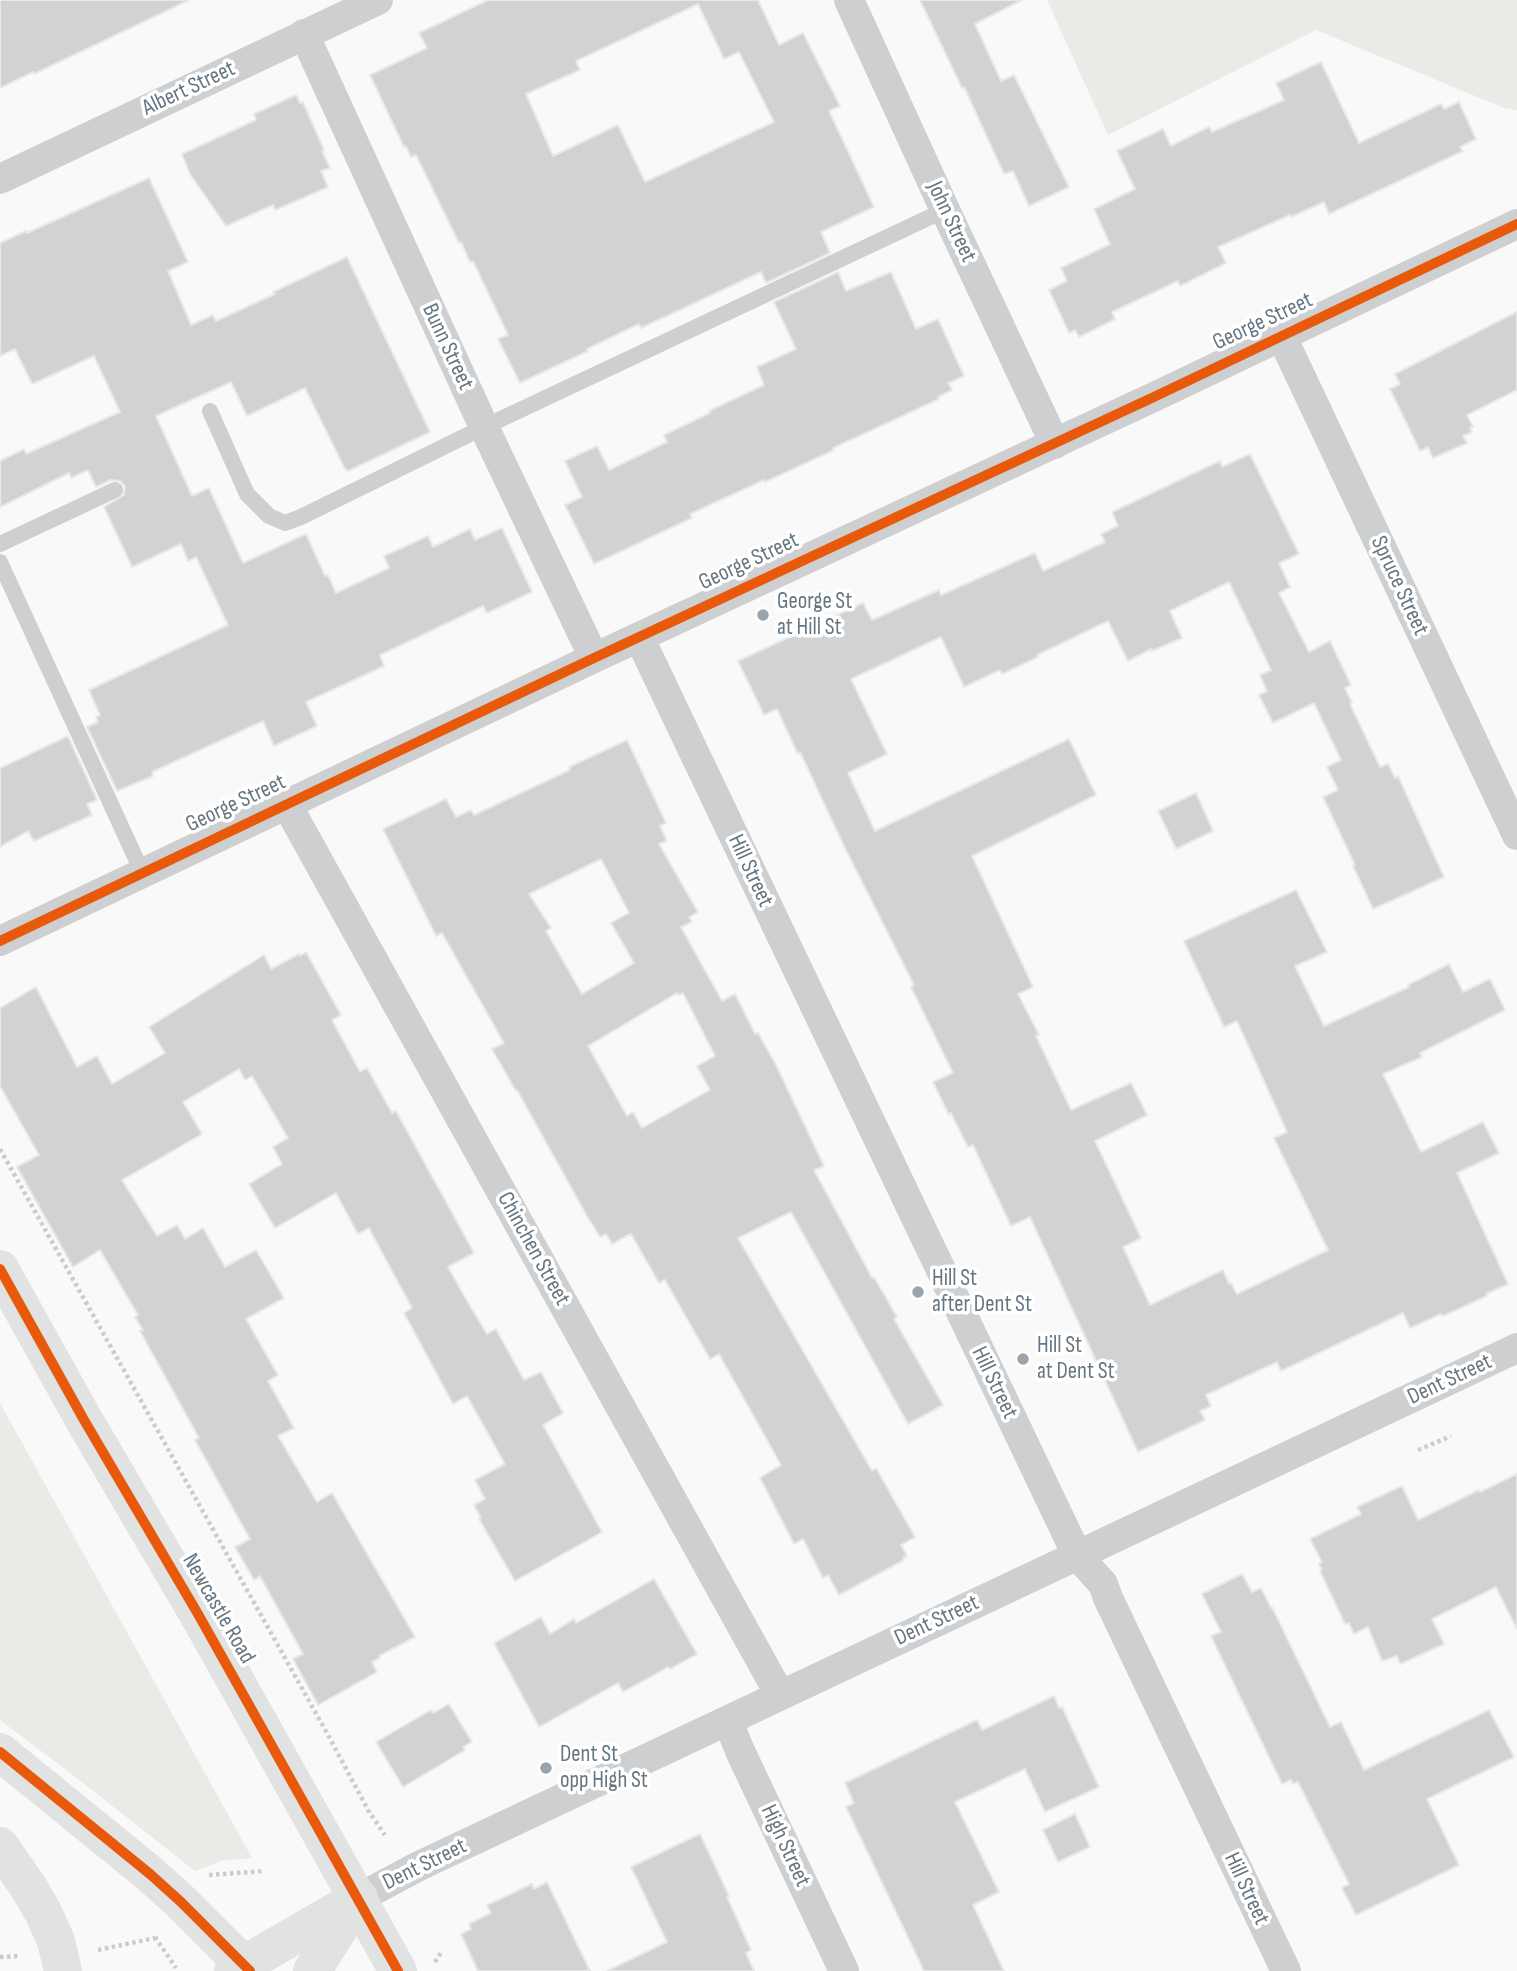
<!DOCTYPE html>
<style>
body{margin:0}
canvas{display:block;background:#f9f9f9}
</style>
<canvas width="1517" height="1971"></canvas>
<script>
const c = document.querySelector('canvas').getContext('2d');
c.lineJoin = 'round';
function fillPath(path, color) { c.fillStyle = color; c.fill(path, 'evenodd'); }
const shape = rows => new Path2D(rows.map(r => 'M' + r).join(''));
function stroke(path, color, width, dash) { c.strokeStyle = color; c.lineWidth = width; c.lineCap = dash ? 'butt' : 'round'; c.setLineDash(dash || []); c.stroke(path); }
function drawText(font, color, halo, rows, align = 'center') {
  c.font = font + ' "Sofia Sans Condensed",sans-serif'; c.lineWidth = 7; c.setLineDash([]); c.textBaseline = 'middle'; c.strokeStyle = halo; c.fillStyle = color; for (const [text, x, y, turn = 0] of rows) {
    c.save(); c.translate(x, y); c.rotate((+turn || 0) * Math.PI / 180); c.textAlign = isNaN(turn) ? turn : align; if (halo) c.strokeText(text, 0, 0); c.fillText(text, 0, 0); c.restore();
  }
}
fillPath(shape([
 [1047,0,1517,0,1517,110,1504,108,1316,30,1108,135],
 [0,1403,252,1858,221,1861,195,1871,82,1782,0,1720]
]), '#e8ebe6');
const building = shape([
 [0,0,189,0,34,74,33,72,0,88,0,0],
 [488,0,758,0,779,45,803,33,840,106,829,111,874,207,821,232,830,253,766,283,761,272,641,328,639,324,587,349,588,351,520,383,498,339,508,335,473,261,470,262,461,242,459,243,416,155,411,157,406,146,404,147,370,75,427,48,419,33,488,0],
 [698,4,724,59,739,52,774,122,645,182,618,125,553,156,526,94,580,70,576,61,698,4],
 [920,0,1022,0,975,24,1001,81,1014,75,1069,187,1029,206,1013,171,1004,174,964,87,962,88,920,0],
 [1321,62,1359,143,1441,104,1444,109,1459,102,1476,139,1460,147,1463,151,1329,214,1324,202,1291,217,1290,215,1218,247,1226,263,1180,286,1178,281,1112,312,1115,319,1079,337,1075,330,1069,333,1049,290,1067,281,1061,268,1110,244,1094,209,1135,189,1117,151,1163,129,1171,146,1209,127,1212,132,1284,100,1276,83,1321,62],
 [296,95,300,103,303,102,324,150,322,151,330,168,321,171,328,187,275,210,273,205,226,226,190,174,182,154,256,120,254,114,296,95],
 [149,178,188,262,168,271,191,325,213,315,216,321,275,294,273,292,347,257,430,432,348,471,345,469,305,388,247,416,231,382,156,416,192,496,209,488,243,563,306,534,325,576,328,575,336,593,389,568,384,556,428,536,433,547,470,529,475,540,502,528,532,592,487,613,483,606,380,655,384,666,306,702,317,726,274,746,263,721,152,772,153,776,117,791,87,727,98,722,96,717,100,715,89,690,228,625,196,557,188,561,181,544,132,567,104,507,124,495,125,486,120,481,111,480,96,487,88,470,71,478,69,473,0,507,0,461,24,449,26,454,120,412,94,356,32,384,15,349,0,356,0,243,26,231,27,233,149,178],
 [838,272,846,291,891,272,916,329,938,319,964,376,948,383,952,390,938,397,939,399,833,448,834,450,765,482,764,480,690,514,692,518,594,564,565,505,582,497,565,461,597,446,609,470,667,442,664,435,710,413,709,411,764,385,757,367,796,349,774,302,838,272],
 [1517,312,1517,390,1467,415,1473,427,1470,428,1472,432,1463,436,1467,443,1433,458,1428,447,1420,451,1390,389,1400,384,1395,374,1517,312],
 [1250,454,1299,554,1279,563,1290,587,1279,593,1309,652,1330,641,1351,685,1345,688,1352,703,1350,704,1380,767,1388,764,1395,778,1398,776,1444,877,1373,909,1353,866,1355,865,1323,797,1338,790,1327,767,1341,760,1314,703,1273,723,1259,695,1267,691,1260,675,1271,670,1229,582,1170,611,1182,638,1152,651,1151,649,1128,661,1108,621,1037,655,1038,657,1002,674,1000,670,964,687,941,637,851,679,887,754,848,773,875,831,1069,739,1096,795,972,856,1033,987,1018,994,1039,1035,1036,1036,1071,1110,1131,1083,1147,1115,1095,1141,1141,1238,1123,1247,1150,1305,1223,1270,1229,1284,1231,1283,1237,1294,1328,1250,1274,1138,1287,1132,1237,1021,1224,1027,1184,941,1296,890,1327,952,1295,966,1324,1026,1409,987,1408,985,1449,964,1463,992,1490,979,1505,1010,1420,1053,1422,1057,1383,1074,1421,1152,1483,1122,1499,1153,1457,1173,1508,1284,1486,1294,1487,1296,1443,1316,1441,1314,1410,1328,1403,1313,1281,1371,1277,1362,1206,1395,1211,1406,1200,1411,1205,1420,1138,1452,1030,1217,1011,1226,973,1145,968,1147,951,1113,949,1115,933,1082,953,1073,911,987,914,985,844,846,800,752,798,754,777,709,764,715,738,661,863,603,872,620,939,590,941,595,1035,553,1043,571,1105,542,1101,534,1118,526,1112,512,1220,461,1222,467,1250,454],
 [68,736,97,800,87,804,92,815,34,841,28,831,0,847,0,768,68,736],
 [627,740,666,823,660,826,667,841,659,844,698,912,689,917,692,922,681,927,722,1001,735,994,755,1034,758,1033,775,1063,824,1166,814,1170,872,1278,874,1277,897,1317,894,1319,943,1405,908,1424,791,1212,738,1238,872,1471,876,1468,915,1537,901,1545,907,1556,903,1558,904,1560,839,1595,828,1575,823,1578,803,1539,794,1544,760,1478,781,1465,719,1354,710,1359,665,1280,659,1283,631,1234,612,1244,606,1234,600,1237,587,1216,517,1090,516,1091,492,1049,504,1043,442,933,436,936,383,829,446,799,456,817,471,810,474,815,570,770,569,767,627,740],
 [601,859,629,913,611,923,634,963,582,994,546,931,551,928,529,894,601,859],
 [677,993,679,995,683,993,715,1056,697,1066,710,1090,642,1128,633,1112,627,1116,588,1046,677,993],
 [1196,793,1213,831,1176,849,1158,811,1196,793],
 [306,952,341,1015,332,1020,360,1072,367,1068,392,1113,396,1111,474,1253,448,1267,467,1301,487,1334,496,1329,524,1380,541,1372,563,1413,543,1425,602,1532,515,1581,479,1519,481,1518,474,1505,485,1499,475,1480,505,1464,467,1396,453,1404,404,1313,412,1308,369,1228,358,1234,336,1193,275,1228,249,1184,282,1164,273,1147,288,1138,252,1076,245,1080,239,1069,183,1102,202,1134,122,1180,157,1236,177,1225,185,1239,203,1228,225,1267,256,1250,284,1298,246,1319,278,1375,268,1381,294,1428,278,1436,317,1502,332,1493,415,1637,379,1656,380,1658,372,1662,377,1672,318,1705,293,1659,303,1654,260,1576,254,1580,235,1547,250,1539,195,1440,199,1438,140,1331,143,1330,135,1317,138,1315,100,1250,73,1267,17,1167,39,1155,0,1086,0,1008,36,987,77,1067,97,1056,112,1084,165,1053,149,1027,264,955,271,969,299,954,300,956,306,952],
 [1517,1474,1517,1629,1496,1587,1432,1619,1444,1644,1400,1664,1397,1656,1382,1661,1368,1627,1354,1634,1349,1623,1345,1624,1320,1571,1322,1570,1319,1564,1322,1562,1310,1539,1361,1514,1357,1507,1402,1486,1418,1520,1479,1490,1480,1492,1517,1474],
 [1242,1574,1252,1592,1261,1588,1271,1608,1272,1607,1330,1727,1341,1722,1364,1770,1489,1710,1514,1757,1427,1799,1459,1865,1356,1915,1342,1888,1349,1884,1298,1782,1293,1784,1291,1780,1282,1784,1211,1636,1221,1632,1202,1594,1242,1574],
 [654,1579,697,1654,670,1669,668,1667,623,1692,618,1683,539,1727,494,1643,541,1617,550,1634,574,1619,576,1623,654,1579],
 [1054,1696,1059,1708,1062,1707,1099,1787,1045,1812,1025,1769,955,1802,999,1892,973,1905,1004,1971,924,1971,846,1807,854,1803,845,1783,977,1720,982,1730,1054,1696],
 [449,1704,472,1742,463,1747,465,1750,403,1787,376,1742,431,1710,433,1713,449,1704],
 [1075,1814,1090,1847,1058,1862,1043,1830,1075,1814],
 [700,1834,729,1896,727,1897,751,1950,746,1953,754,1971,607,1971,667,1942,631,1867,700,1834],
 [547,1882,590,1971,478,1971,461,1934,471,1929,469,1924,491,1913,487,1905,532,1884,534,1889,547,1882]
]);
fillPath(building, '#d0d2d3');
stroke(building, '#e8e8e8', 2);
stroke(shape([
 [0,1149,327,1733,368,1810,385,1835],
 [1418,1450,1451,1436],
 [209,1875,263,1871],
 [155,1937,176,1968],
 [98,1950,155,1938],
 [0,1957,20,1956],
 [435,1962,442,1951]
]), '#cbcccd', 4.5, [3.5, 3.5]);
stroke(shape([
 [210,411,247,494,269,516,285,523,301,517,484,427,945,210],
 [0,544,115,490],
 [0,562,142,872]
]), '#cecfd0', 16);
stroke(shape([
 [849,0,945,210,1055,444],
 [304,34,484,427,594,658],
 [0,179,378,0],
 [1282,337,1517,835],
 [639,637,1077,1555,1103,1584,1108,1598,1286,1971],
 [286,803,780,1695],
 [0,941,594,658,1156,396,1517,224],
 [728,1721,740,1751,844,1971],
 [359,1898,419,1866,1517,1348]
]), '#cecfd0', 30);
stroke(shape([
 [0,1269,84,1420,198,1614,398,1971],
 [0,1752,150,1874,181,1902,250,1971],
 [0,1846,29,1888,44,1914,56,1941,63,1971],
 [233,1971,359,1898],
 [312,1971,357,1900]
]), '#e1e2e2', 38);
stroke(shape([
 [0,941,594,658,1156,396,1517,224],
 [0,1269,84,1420,198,1614,398,1971],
 [0,1752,150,1874,181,1902,250,1971]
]), '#e8590c', 10);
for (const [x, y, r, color] of [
 [763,615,7,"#99a4ac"],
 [918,1292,7,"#99a4ac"],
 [1023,1359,7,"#99a4ac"],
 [546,1768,7,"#99a4ac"]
]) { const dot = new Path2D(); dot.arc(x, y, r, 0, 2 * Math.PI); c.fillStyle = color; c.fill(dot); stroke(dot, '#fff', 2.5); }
drawText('23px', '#657683', '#fff', [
 ["Albert Street",189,89,-25],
 ["John Street",951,222,65],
 ["George Street",1263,322,-25],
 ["Bunn Street",447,347,65],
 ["George Street",749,562,-25],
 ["Spruce Street",1399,586,65],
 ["George Street",236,804,-25],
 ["Hill Street",750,871,65],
 ["Chinchen Street",533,1249,61],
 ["Dent Street",1450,1380,-25],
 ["Hill Street",994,1383,64],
 ["Newcastle Road",218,1609,60],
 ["Dent Street",937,1621,-25],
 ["High Street",785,1846,65],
 ["Dent Street",425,1865,-26],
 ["Hill Street",1246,1889,65]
]);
drawText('23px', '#657683', '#fff', [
 ["George St",777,602],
 ["at Hill St",777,628],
 ["Hill St",932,1279],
 ["after Dent St",932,1305],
 ["Hill St",1037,1346],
 ["at Dent St",1037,1372],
 ["Dent St",560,1755],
 ["opp High St",560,1781]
], 'left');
</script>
